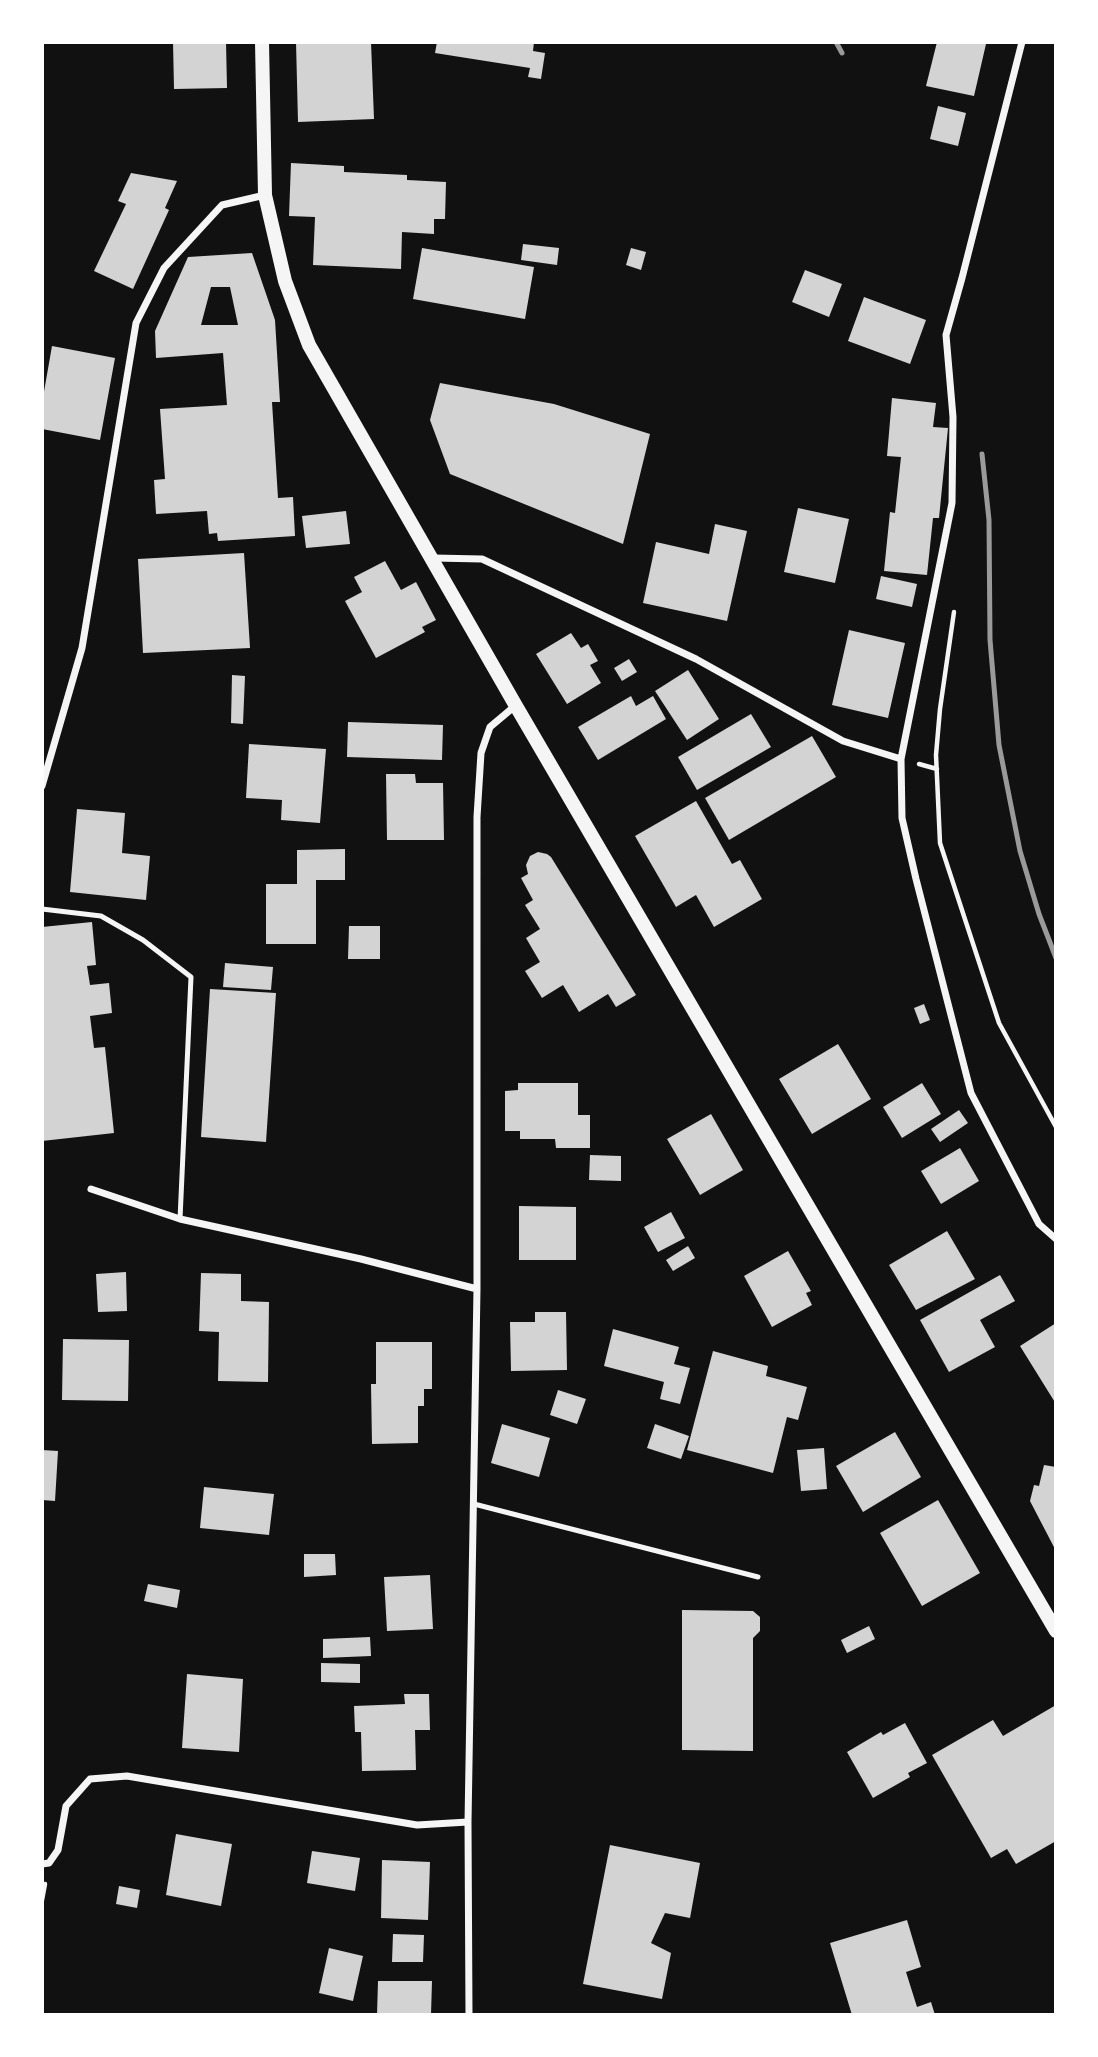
<!DOCTYPE html>
<style>
body{margin:0}
#map{position:relative;width:1098px;height:2057px;overflow:hidden;background:#111;font-family:"Open Sans",sans-serif}
canvas{display:block}
.frame{position:absolute;inset:0;border:44px solid #fff;pointer-events:none}
</style>
<div id="map">
<canvas width="1098" height="2057"></canvas>
<div class="frame"></div>
</div>
<script>
const c = document.querySelector('canvas').getContext('2d');
c.lineJoin = 'round';
function fillPath(path, color) { c.fillStyle = color; c.fill(path, 'evenodd'); }
const shape = rows => new Path2D(rows.map(r => 'M' + r).join(''));
function stroke(path, color, width, dash) { c.strokeStyle = color; c.lineWidth = width; c.lineCap = dash ? 'butt' : 'round'; c.setLineDash(dash || []); c.stroke(path); }
fillPath(shape([
 [173,42,226,42,227,88,174,89],
 [296,42,371,42,374,119,298,122],
 [437,42,534,42,533,51,545,53,541,79,528,77,530,68,435,53],
 [937,42,977,42,986,44,974,96,926,86],
 [938,106,966,113,958,146,930,139],
 [291,163,344,166,344,172,407,175,407,180,446,182,445,219,434,219,434,234,402,232,401,269,313,265,315,217,289,216],
 [131,173,177,181,165,208,169,210,133,289,94,271,126,204,118,201],
 [523,244,559,248,557,265,521,260],
 [422,248,534,267,525,319,413,299],
 [631,248,646,252,641,270,626,265],
 [252,253,275,320,280,402,272,402,278,498,293,497,295,536,218,541,217,533,209,534,207,511,156,514,154,480,165,479,160,409,227,405,223,353,156,358,155,331,188,257],
 [211,287,230,287,238,325,201,325],
 [805,270,842,284,829,317,792,302],
 [864,297,926,320,910,364,848,341],
 [52,346,115,358,100,440,42,429,42,403],
 [440,383,554,404,650,434,623,544,450,474,430,420],
 [892,398,936,403,933,427,948,428,939,518,933,518,927,575,884,571,890,512,895,513,901,457,887,456],
 [798,508,849,519,835,583,784,572],
 [346,511,350,544,306,548,302,516],
 [715,524,747,531,727,621,643,603,656,542,709,554],
 [244,553,250,648,143,653,138,559],
 [385,561,401,590,416,582,436,620,422,627,425,632,376,658,345,601,362,592,354,577],
 [881,576,917,584,912,607,876,599],
 [849,630,905,643,888,718,832,705],
 [571,633,581,648,588,644,598,661,590,665,601,683,567,704,536,654],
 [629,659,637,672,622,681,614,668],
 [688,670,719,719,687,740,655,691],
 [232,675,245,676,243,724,231,723],
 [631,696,636,706,653,696,666,719,598,760,578,727],
 [751,714,771,747,697,790,678,757],
 [348,722,443,725,442,760,347,757],
 [812,736,836,777,729,840,705,798],
 [249,744,326,749,320,823,281,820,282,800,246,798],
 [386,774,415,774,416,783,443,783,444,840,387,840],
 [696,801,732,864,740,860,762,899,714,927,696,895,676,907,635,836],
 [77,809,125,813,122,853,150,856,146,900,70,892],
 [345,849,345,880,316,880,316,944,266,944,266,884,297,884,297,850],
 [538,852,547,854,551,857,636,995,616,1007,608,994,579,1012,563,985,542,998,525,971,540,962,526,938,540,929,525,905,533,900,521,878,528,874,526,865,530,856],
 [92,922,96,965,87,966,90,985,109,983,112,1013,90,1016,94,1048,105,1047,114,1133,42,1141,42,927],
 [349,926,380,926,380,959,348,959],
 [225,963,273,967,271,990,223,987],
 [210,989,276,993,266,1142,201,1137],
 [924,1004,930,1020,920,1024,914,1008],
 [838,1044,871,1099,812,1134,779,1079],
 [518,1083,578,1083,578,1115,590,1115,590,1148,556,1148,555,1139,520,1139,520,1131,505,1131,505,1091,518,1090],
 [922,1083,941,1114,902,1138,883,1107],
 [959,1110,968,1123,940,1142,931,1129],
 [711,1114,743,1170,700,1195,667,1139],
 [960,1148,979,1181,941,1204,921,1171],
 [590,1155,621,1156,621,1181,589,1180],
 [519,1206,576,1207,576,1260,519,1260],
 [671,1212,685,1238,658,1252,644,1227],
 [947,1231,975,1279,916,1310,889,1265],
 [688,1246,695,1258,673,1271,666,1260],
 [788,1251,811,1291,806,1293,812,1305,772,1327,744,1276],
 [126,1272,127,1311,98,1312,96,1274],
 [201,1273,241,1274,241,1301,269,1302,268,1382,218,1381,219,1332,199,1331],
 [1000,1275,1015,1301,980,1320,995,1347,949,1372,920,1320],
 [535,1312,566,1312,567,1370,511,1371,510,1322,535,1322],
 [1056,1323,1056,1404,1020,1346],
 [613,1329,679,1347,674,1364,690,1368,680,1404,660,1399,664,1382,604,1366],
 [63,1339,129,1340,128,1401,62,1400],
 [376,1342,432,1342,432,1389,424,1389,424,1406,418,1406,418,1443,372,1444,371,1384,376,1384],
 [713,1351,768,1366,766,1376,807,1387,798,1420,787,1417,773,1473,687,1450],
 [558,1390,586,1399,577,1424,550,1415],
 [502,1424,550,1438,539,1477,491,1463],
 [655,1424,689,1436,681,1459,647,1448],
 [895,1432,921,1477,863,1512,836,1466],
 [824,1448,827,1489,801,1491,797,1450],
 [42,1450,58,1451,55,1501,42,1500],
 [1044,1465,1056,1467,1056,1551,1030,1501,1034,1485,1039,1486],
 [204,1487,274,1494,269,1535,200,1528],
 [938,1500,980,1573,922,1606,880,1533],
 [304,1554,335,1554,336,1575,304,1577],
 [430,1575,433,1629,387,1631,384,1577],
 [148,1584,180,1590,177,1608,144,1601],
 [682,1610,753,1611,760,1617,760,1631,753,1638,753,1751,682,1750],
 [869,1626,875,1639,847,1653,841,1640],
 [370,1637,371,1656,323,1658,323,1639],
 [321,1663,360,1664,360,1683,321,1682],
 [187,1674,243,1679,239,1752,182,1748],
 [404,1694,429,1694,430,1730,415,1730,416,1770,362,1771,361,1732,355,1732,354,1706,405,1704],
 [1056,1705,1056,1841,1016,1864,1007,1849,991,1858,932,1755,993,1720,1003,1736],
 [905,1723,927,1763,908,1773,910,1777,873,1798,847,1752,881,1732,883,1735],
 [176,1834,232,1844,221,1906,166,1895],
 [610,1845,700,1863,690,1918,665,1913,651,1943,671,1953,662,1999,583,1984],
 [312,1851,360,1858,355,1891,307,1883],
 [382,1860,430,1862,428,1920,381,1918],
 [119,1886,140,1890,137,1908,116,1904],
 [907,1920,921,1967,906,1972,917,2007,931,2002,935,2015,852,2015,830,1943],
 [393,1934,424,1935,423,1962,392,1962],
 [329,1948,363,1956,353,2001,319,1993],
 [378,1981,432,1981,431,2015,377,2015]
]), '#d3d3d3');
stroke(shape([
 [954,612,940,709,936,755,940,843,999,1023,1056,1127],
 [919,764,937,769],
 [42,1900,45,1884]
]), '#f5f5f5', 4.5);
stroke(shape([
 [42,909,101,916,143,940,191,977,180,1219],
 [474,1504,758,1577]
]), '#f5f5f5', 5);
stroke(shape([
 [1022,42,962,278,946,335,953,417,952,503,901,759,902,818,916,879,971,1093,1039,1224,1056,1239],
 [433,558,482,559,696,659,843,741,901,759],
 [42,786,82,648,136,323,164,268,222,205,265,195],
 [91,1189,180,1219,361,1259,477,1289],
 [42,1864,49,1863,58,1850,66,1806,90,1779,127,1776,417,1825,468,1822],
 [469,2015,468,1822,477,1289,477,817,481,753,490,727,515,706]
]), '#f5f5f5', 7);
stroke(shape([
 [262,42,265,195,285,281,309,345,516,706,1056,1631]
]), '#f5f5f5', 14);
stroke(shape([
 [836,42,842,53],
 [982,454,989,520,990,640,999,745,1020,851,1039,914,1056,958]
]), '#9a9a9a', 5);
</script>
